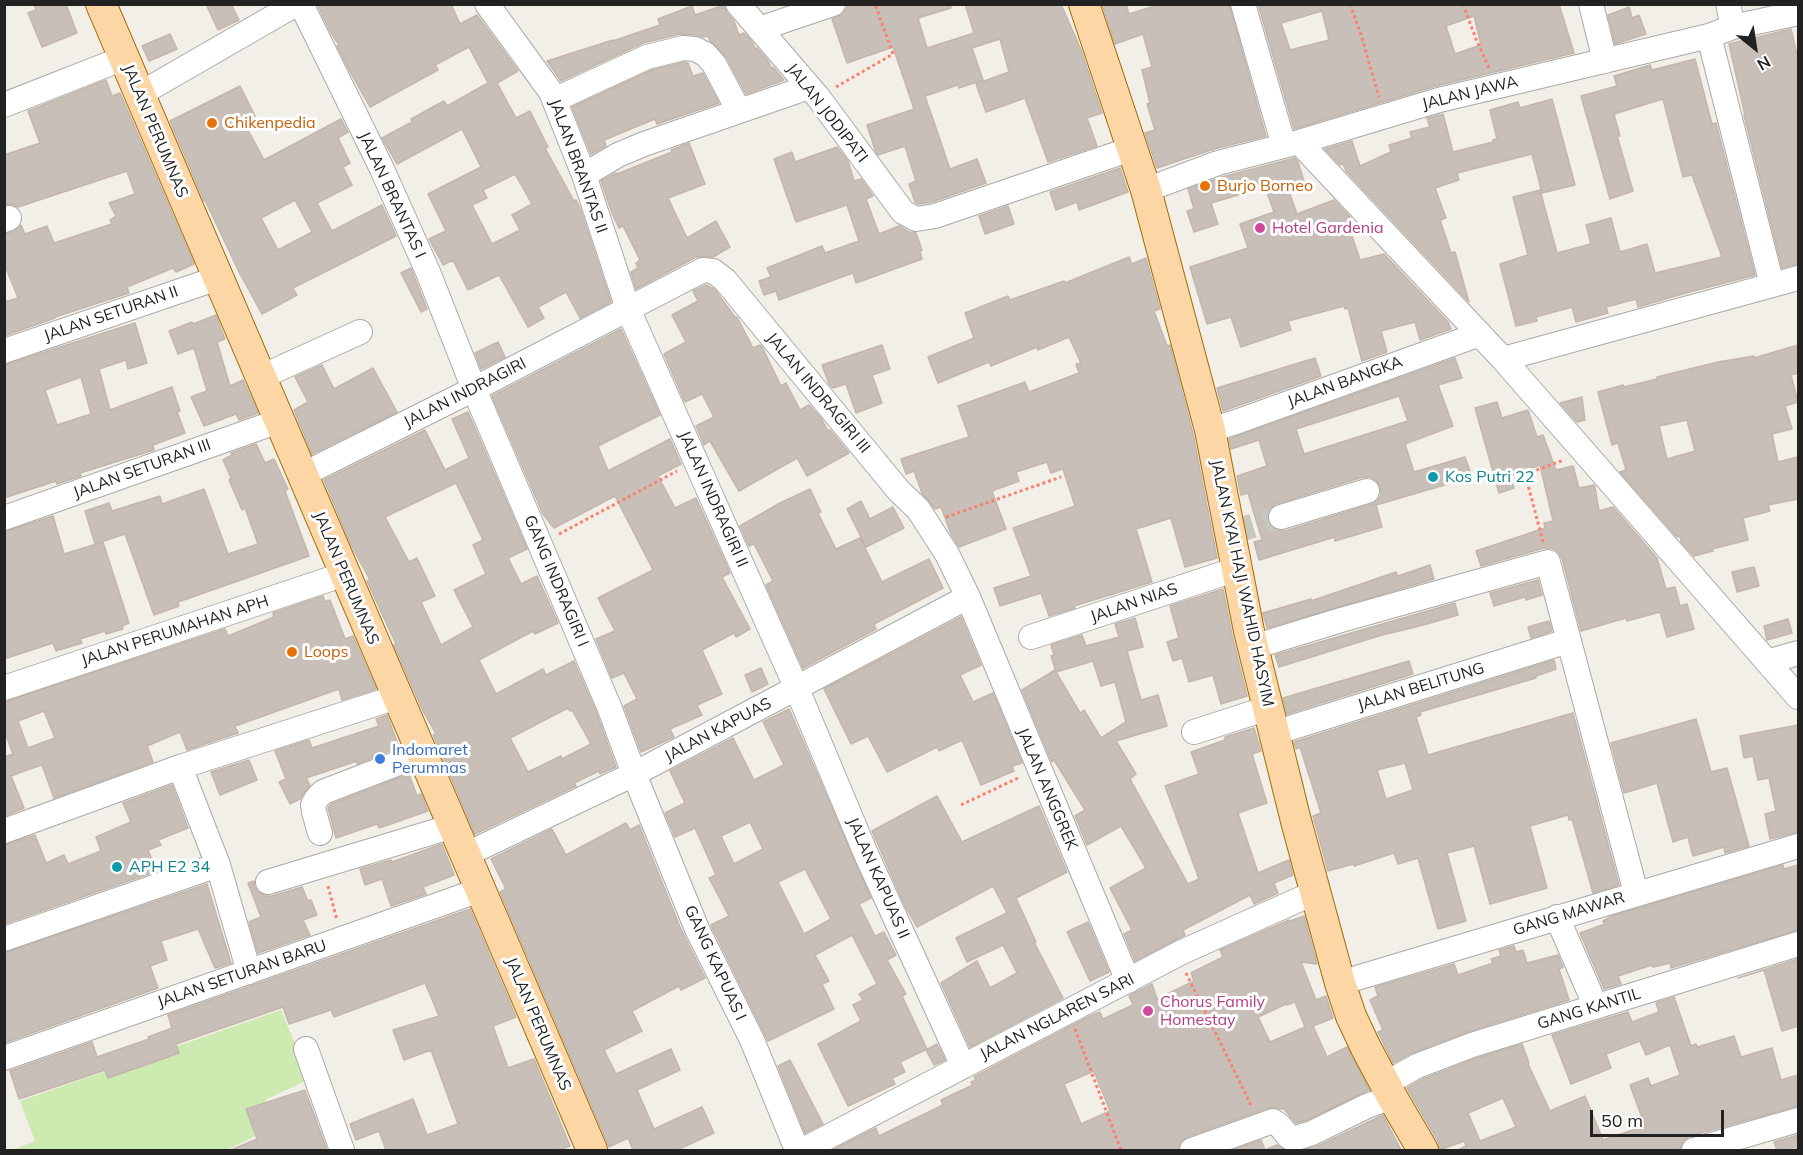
<!DOCTYPE html>
<style>
body{margin:0}
#map{position:relative;width:1803px;height:1155px;overflow:hidden;background:#f2efe9;font-family:Mulish,sans-serif}
canvas{display:block}
.frame{position:absolute;inset:0;border:6px solid #222;pointer-events:none}
.north{position:absolute;left:1725px;top:18px;width:60px;height:60px;-webkit-text-stroke:4px #fff;paint-order:stroke;rotate:150deg;font-size:16px;font-weight:700;line-height:24px;text-align:center;color:#222}
.north::after{content:'';display:block;margin:auto;width:21px;height:27px;background:#222;clip-path:polygon(50% 0,100% 100%,50% 72%,0 100%)}
.scale{position:absolute;left:1590px;top:1110px;width:134px;height:27px;box-sizing:border-box;border:3px solid #222;border-top:0;padding-left:8px;font-size:18px;line-height:21px;white-space:nowrap;color:#222;-webkit-text-stroke:4px #fff;paint-order:stroke}
</style>
<div id="map">
<canvas width="1803" height="1155"></canvas>
<div class="frame"></div>
<div class="north">N</div>
<div class="scale">50 m</div>
</div>
<script>
const c = document.querySelector('canvas').getContext('2d');
c.lineJoin = 'round';
function fillPath(path, color) { c.fillStyle = color; c.fill(path, 'evenodd'); }
const shape = rows => new Path2D(rows.map(r => 'M' + r).join(''));
function stroke(path, color, width, dash) { c.strokeStyle = color; c.lineWidth = width; c.lineCap = dash ? 'butt' : 'round'; c.setLineDash(dash || []); c.stroke(path); }
function drawText(font, color, halo, rows, align = 'center') {
  c.font = font + ' Mulish,sans-serif'; c.lineWidth = 6; c.setLineDash([]); c.textBaseline = 'middle'; c.strokeStyle = halo; c.fillStyle = color; for (const [text, x, y, turn = 0] of rows) {
    c.save(); c.translate(x, y); c.rotate((+turn || 0) * Math.PI / 180); c.textAlign = isNaN(turn) ? turn : align; if (halo) c.strokeText(text, 0, 0); c.fillText(text, 0, 0); c.restore();
  }
}
fillPath(shape([
 [281,1010,310,1079,265,1100,276,1113,276,1126,227,1150,12,1150,35,1141,20,1101]
]), '#cdebb0');
const building = shape([
 [34,4,66,4,77,33,42,47,28,13,36,10,34,4],
 [206,4,231,4,239,20,218,30,206,4],
 [317,4,451,4,460,24,477,15,518,71,497,83,516,118,530,111,548,147,545,148,574,201,576,200,580,208,611,302,580,318,566,292,538,307,544,318,528,327,499,275,468,290,453,260,443,265,429,239,446,231,428,194,481,167,462,129,397,164,382,138,412,122,411,119,444,101,447,106,488,83,469,47,435,65,438,70,370,107,347,66,337,46,339,45,330,31,317,4],
 [515,174,532,204,512,215,520,230,492,244,472,205,487,198,483,190,515,174],
 [853,4,950,4,951,8,918,18,927,48,974,33,965,4,1061,4,1081,50,1102,113,1087,118,1097,146,1048,162,1025,98,986,112,976,84,1009,72,1000,39,972,48,983,80,959,88,958,85,925,96,950,169,977,159,986,183,932,202,919,204,915,202,909,184,916,181,905,146,878,155,875,150,867,125,914,109,893,47,847,63,832,19,843,14,847,7,853,4],
 [1102,4,1126,4,1129,14,1161,4,1229,4,1266,136,1214,149,1157,168,1145,133,1155,130,1147,104,1150,103,1142,70,1152,67,1143,34,1115,44,1102,4],
 [1258,4,1559,4,1574,53,1436,86,1294,129,1258,4],
 [1322,11,1329,40,1290,50,1281,23,1322,11],
 [1474,16,1481,45,1455,54,1446,26,1474,16],
 [724,5,727,13,734,21,739,35,744,33,753,43,755,49,757,48,769,62,771,68,773,67,784,80,746,94,726,57,710,41,708,36,704,37,696,35,680,34,643,43,561,81,547,61,613,40,613,41,660,25,658,19,692,6,695,15,724,5],
 [1629,7,1632,18,1639,15,1646,34,1615,44,1608,15,1629,7],
 [1791,29,1798,59,1798,264,1782,268,1744,115,1745,115,1729,44,1791,29],
 [170,34,177,49,149,61,142,46,170,34],
 [1695,59,1712,124,1716,123,1755,275,1686,293,1638,307,1636,299,1606,307,1608,313,1576,322,1572,307,1536,317,1537,321,1516,326,1500,264,1528,255,1513,197,1540,190,1557,253,1591,244,1586,225,1611,218,1620,252,1647,244,1655,273,1722,257,1692,175,1683,177,1663,99,1614,114,1620,136,1617,136,1633,191,1610,199,1581,96,1617,86,1614,76,1650,65,1652,70,1695,59],
 [684,62,688,63,693,76,703,73,719,103,657,124,655,119,604,140,606,146,591,154,572,107,652,70,684,62],
 [106,80,112,96,120,93,194,264,176,272,173,268,127,287,129,293,55,317,55,318,4,336,4,302,18,298,4,263,4,234,14,231,21,225,25,234,47,226,54,243,112,224,110,220,116,216,109,203,135,194,127,171,18,207,12,204,4,205,4,155,40,143,28,111,106,80],
 [240,86,258,122,247,128,264,160,341,119,348,132,338,138,350,163,343,167,352,185,317,203,332,231,382,205,396,236,293,288,297,295,262,314,239,272,205,200,204,201,170,121,240,86],
 [295,200,312,232,278,250,261,218,295,200],
 [1552,99,1575,185,1542,193,1532,154,1457,173,1459,180,1435,188,1446,218,1440,220,1451,253,1455,252,1469,302,1346,171,1343,164,1340,165,1325,149,1352,141,1360,166,1391,152,1389,145,1412,138,1410,132,1430,127,1427,118,1443,114,1453,152,1493,142,1493,140,1497,139,1490,110,1518,102,1520,108,1552,99],
 [689,143,705,184,668,198,687,238,716,221,730,247,713,257,696,257,636,289,631,272,638,268,636,263,640,260,623,226,619,228,612,213,601,181,616,173,617,174,672,152,671,150,689,143],
 [837,147,848,161,854,181,861,179,873,196,866,199,879,234,899,226,909,232,916,233,922,250,920,251,922,259,856,283,853,273,779,300,776,291,764,295,759,281,771,277,767,268,822,246,825,253,859,241,847,205,796,222,774,159,792,152,795,162,837,147],
 [1295,158,1298,162,1304,181,1287,186,1297,214,1334,200,1350,217,1346,218,1360,260,1384,254,1448,322,1451,329,1420,340,1415,322,1381,331,1387,352,1362,361,1348,308,1345,309,1344,306,1288,321,1291,330,1241,347,1231,317,1207,324,1190,267,1248,248,1240,224,1274,212,1265,187,1211,203,1218,224,1194,232,1187,211,1194,209,1188,189,1222,177,1295,158],
 [1120,168,1128,192,1079,210,1077,202,1056,210,1050,192,1120,168],
 [1008,206,1014,224,985,234,979,216,1008,206],
 [1129,257,1132,264,1146,258,1160,309,1154,311,1167,346,1170,345,1193,434,1217,558,1185,567,1171,518,1136,529,1152,582,1074,606,1075,608,1049,616,1041,593,1000,606,994,588,1031,576,1013,528,1075,506,1063,469,1051,473,1047,462,1016,472,1019,481,992,491,1006,529,959,547,951,534,941,507,935,509,922,493,914,471,906,474,901,459,969,437,958,406,1025,382,1029,392,1079,373,1076,364,1081,363,1069,337,1038,350,1037,347,991,366,989,362,938,383,928,357,974,338,965,313,1008,296,1010,300,1064,281,1065,283,1129,257],
 [411,268,427,309,421,312,401,273,411,268],
 [706,285,715,290,735,317,737,317,753,348,760,345,762,347,781,386,786,383,800,410,809,405,821,418,828,431,830,430,849,453,807,476,797,458,739,491,710,441,704,445,696,426,714,417,702,394,685,402,664,354,686,342,672,315,698,301,693,291,706,285],
 [216,315,225,339,217,342,230,386,243,380,258,413,239,420,236,414,204,426,191,397,207,391,194,348,178,354,169,331,192,322,193,324,216,315],
 [135,323,147,363,128,369,126,360,99,369,110,410,172,387,180,411,177,412,185,433,153,445,154,450,80,473,81,476,57,484,56,481,4,498,4,365,135,323],
 [81,377,91,414,57,425,45,390,81,377],
 [621,329,660,415,598,446,608,471,670,439,681,464,658,476,675,508,696,498,730,573,722,577,750,629,736,637,734,633,702,650,722,694,697,705,702,715,670,729,674,737,641,752,624,706,637,699,624,673,612,678,596,639,615,631,598,598,653,570,615,496,554,528,543,514,492,396,621,329],
 [498,342,505,357,481,369,475,353,498,342],
 [882,345,890,369,872,375,882,403,856,413,846,384,833,388,829,384,822,365,882,345],
 [1798,345,1798,373,1791,375,1798,402,1785,406,1792,429,1772,434,1778,462,1798,457,1798,499,1768,505,1770,511,1743,518,1748,540,1712,549,1713,551,1694,556,1681,542,1680,536,1677,537,1620,472,1626,470,1618,443,1612,445,1598,392,1623,385,1624,387,1657,379,1657,377,1718,362,1754,356,1754,358,1798,345],
 [1687,420,1695,451,1667,459,1659,426,1687,420],
 [1315,358,1321,376,1223,411,1217,388,1315,358],
 [1455,358,1462,378,1438,385,1453,426,1405,444,1414,472,1465,457,1472,477,1376,505,1382,527,1335,541,1335,537,1259,560,1254,542,1262,540,1248,493,1241,495,1237,476,1267,466,1259,440,1231,449,1229,439,1455,358],
 [1399,396,1408,421,1304,454,1296,429,1399,396],
 [1363,477,1371,477,1376,480,1380,486,1381,495,1378,500,1372,504,1285,531,1277,531,1271,527,1268,522,1267,513,1270,508,1276,504,1363,477],
 [322,365,334,389,373,368,397,412,312,454,294,410,308,402,295,377,322,365],
 [1582,397,1585,420,1577,422,1560,403,1582,397],
 [1497,402,1502,418,1528,410,1537,437,1543,435,1556,470,1573,466,1579,488,1594,485,1595,487,1599,511,1613,507,1657,558,1666,589,1675,587,1680,606,1687,604,1694,629,1667,637,1660,612,1627,621,1626,618,1581,631,1562,558,1558,552,1552,548,1544,548,1481,566,1476,551,1545,528,1544,523,1553,521,1540,465,1510,476,1514,488,1499,493,1475,408,1497,402],
 [468,412,527,549,508,558,521,584,537,576,558,623,535,634,533,631,479,660,496,694,543,669,546,675,574,661,597,714,616,767,600,774,599,771,574,783,576,786,475,834,433,735,436,734,422,709,394,645,396,644,367,581,370,580,351,545,324,480,425,430,445,470,469,458,452,419,468,412],
 [456,483,483,540,473,545,486,574,454,590,473,627,441,645,421,602,435,596,417,558,409,562,385,517,456,483],
 [568,708,570,711,572,710,591,744,562,759,561,756,528,772,510,738,568,708],
 [256,444,265,463,274,459,288,489,285,491,309,556,178,602,179,606,154,615,125,534,95,544,85,511,109,503,112,511,160,496,162,504,204,489,228,554,258,544,245,508,242,510,229,480,231,478,223,460,232,455,231,453,256,444],
 [810,489,821,512,818,513,836,549,860,538,882,582,929,559,943,588,874,624,876,629,803,668,766,585,773,581,754,544,749,546,740,526,780,503,810,489],
 [861,501,870,519,893,507,904,528,866,547,847,509,861,501],
 [53,516,64,554,103,542,129,623,122,626,123,629,106,634,105,631,80,639,82,643,56,651,53,643,7,658,4,649,4,532,53,516],
 [1430,565,1434,579,1267,628,1263,613,1311,599,1311,601,1396,572,1398,576,1430,565],
 [1754,567,1759,586,1737,592,1732,572,1754,567],
 [1538,580,1542,595,1526,600,1525,597,1494,606,1490,593,1538,580],
 [1223,589,1232,635,1247,696,1221,704,1213,675,1189,682,1182,658,1173,661,1167,642,1179,638,1170,606,1223,589],
 [323,596,325,602,330,600,345,639,353,636,376,689,342,700,339,689,235,726,238,733,187,750,180,732,147,746,153,762,54,798,42,765,27,770,11,776,24,808,4,816,4,757,13,754,4,730,4,702,225,629,228,636,274,617,273,613,323,596],
 [44,711,55,738,28,748,18,721,44,711],
 [1455,603,1458,615,1416,627,1382,635,1279,667,1275,655,1455,603],
 [961,617,981,665,960,675,973,702,993,693,1022,763,1012,766,1014,771,981,785,962,740,939,751,937,747,887,772,868,736,851,744,824,689,961,617],
 [1135,618,1143,647,1127,651,1141,700,1158,695,1167,726,1116,741,1136,774,1130,779,1188,884,1199,879,1165,786,1199,774,1191,752,1225,740,1225,737,1254,728,1261,751,1252,754,1267,803,1238,813,1258,873,1289,860,1293,875,1274,883,1278,893,1254,904,1250,895,1183,930,1185,935,1135,961,1124,934,1132,930,1110,888,1146,868,1121,826,1087,845,1075,816,1085,810,1054,760,1052,762,1022,690,1055,670,1056,672,1051,656,1054,655,1051,645,1082,635,1086,646,1119,637,1115,624,1135,618],
 [1093,661,1101,686,1115,682,1126,722,1101,738,1084,710,1080,713,1056,672,1093,661],
 [1788,619,1792,633,1767,640,1764,626,1788,619],
 [1549,621,1552,631,1531,638,1528,627,1549,621],
 [1554,660,1556,669,1536,676,1536,678,1420,712,1421,715,1416,717,1428,755,1573,713,1619,885,1593,893,1572,819,1569,820,1568,815,1530,826,1547,888,1490,904,1474,846,1447,853,1466,921,1438,929,1418,858,1398,864,1394,853,1354,866,1353,864,1328,871,1313,816,1321,813,1300,747,1296,749,1294,742,1554,660],
 [1405,763,1413,790,1386,799,1377,770,1405,763],
 [1409,661,1413,674,1287,714,1283,698,1409,661],
 [761,668,768,684,752,692,745,675,761,668],
 [789,709,871,898,859,904,875,936,884,932,896,955,887,960,906,994,902,996,927,1049,900,1062,905,1072,892,1078,895,1084,848,1106,818,1044,861,1021,853,1005,863,1000,859,994,877,984,852,935,815,955,829,981,822,984,834,1009,768,1041,711,925,729,916,709,878,716,875,695,828,675,837,665,813,685,803,670,771,733,738,754,780,784,765,763,722,789,709],
 [750,822,763,849,734,864,721,836,750,822],
 [805,869,831,919,804,934,778,882,805,869],
 [387,715,399,747,357,764,357,761,306,778,310,785,300,799,290,804,279,782,286,779,275,751,309,740,312,748,379,726,376,719,387,715],
 [1696,719,1711,772,1727,768,1749,846,1725,853,1724,847,1693,856,1688,837,1673,842,1657,783,1624,793,1611,743,1696,719],
 [1798,725,1798,832,1770,839,1765,814,1776,811,1769,778,1758,780,1753,756,1744,758,1740,736,1798,725],
 [249,760,257,780,220,795,211,772,249,760],
 [409,774,417,796,421,794,428,811,379,828,377,824,336,838,328,808,331,804,409,774],
 [172,785,188,828,158,840,161,845,148,850,157,871,4,924,4,845,35,835,46,863,64,855,68,864,101,851,96,837,131,822,123,803,172,785],
 [937,796,962,842,1039,806,1067,872,1016,898,1036,942,1034,942,1063,998,970,1047,941,983,977,961,990,988,1017,973,1003,945,967,962,956,938,1007,913,993,886,917,927,905,906,872,831,937,796],
 [626,823,630,830,639,825,680,927,705,978,681,990,679,986,632,1011,642,1031,604,1050,616,1074,671,1049,680,1070,637,1090,654,1129,702,1107,714,1133,677,1150,633,1150,628,1138,609,1147,500,892,506,889,491,859,552,829,566,855,626,823],
 [442,844,454,875,423,887,426,894,391,906,382,879,365,885,360,869,391,860,392,862,442,844],
 [1783,865,1784,869,1798,865,1798,930,1671,968,1670,963,1653,967,1652,965,1618,976,1621,984,1604,989,1580,933,1605,924,1603,921,1612,916,1783,865],
 [254,881,255,887,258,892,265,896,272,896,302,887,308,901,311,900,317,915,303,920,310,935,258,953,249,922,261,917,248,883,254,881],
 [207,884,231,963,215,968,198,929,161,941,167,960,150,966,158,988,4,1043,4,953,207,884],
 [470,909,516,1017,493,1026,508,1068,534,1059,570,1146,559,1150,386,1150,379,1131,356,1140,350,1124,413,1099,427,1135,458,1124,431,1050,404,1060,393,1030,439,1016,425,983,334,1017,331,1010,289,1024,283,1007,176,1044,179,1053,157,1061,108,1078,105,1070,19,1099,10,1071,92,1042,97,1057,149,1039,148,1037,172,1028,168,1015,470,909],
 [1304,916,1317,964,1301,962,1316,1000,1326,996,1333,1018,1313,1026,1327,1057,1347,1047,1369,1090,1307,1120,1296,1123,1284,1109,1268,1108,1187,1137,1181,1141,1178,1150,833,1150,876,1128,879,1136,943,1105,941,1100,973,1085,971,1082,976,1080,974,1077,1090,1016,1100,1012,1103,1019,1133,1005,1129,996,1152,984,1157,999,1194,981,1191,973,1223,957,1220,950,1289,920,1290,921,1304,916],
 [1295,1002,1305,1027,1270,1042,1258,1017,1286,1004,1287,1005,1295,1002],
 [1094,1071,1110,1111,1081,1124,1064,1084,1094,1071],
 [1088,922,1109,972,1090,981,1067,932,1088,922],
 [1514,946,1516,952,1523,950,1527,963,1558,955,1563,967,1559,969,1569,1000,1467,1032,1412,1053,1393,1063,1378,1032,1383,1030,1370,1000,1378,996,1375,987,1454,964,1458,975,1493,963,1491,959,1501,956,1499,950,1514,946],
 [1798,959,1798,1026,1782,1031,1764,970,1738,978,1798,959],
 [1674,997,1691,1046,1696,1044,1697,1047,1734,1036,1741,1057,1772,1048,1781,1080,1798,1075,1798,1106,1690,1136,1683,1141,1680,1150,1458,1150,1466,1146,1464,1141,1440,1150,1438,1141,1407,1088,1423,1079,1477,1058,1522,1044,1529,1063,1528,1064,1550,1111,1585,1096,1603,1140,1645,1126,1630,1085,1648,1078,1651,1086,1680,1075,1670,1045,1646,1055,1640,1041,1606,1054,1611,1068,1571,1084,1552,1035,1628,1012,1632,1022,1659,1012,1656,1003,1674,997],
 [1503,1098,1516,1127,1480,1141,1468,1113,1503,1098],
 [937,1044,945,1060,934,1065,926,1050,937,1044],
 [790,1060,823,1124,805,1133,778,1066,790,1060],
 [305,1090,327,1150,231,1150,257,1139,246,1109,305,1090],
 [1383,1115,1401,1150,1304,1150,1318,1146,1383,1115],
 [1798,1135,1798,1150,1777,1150,1774,1142,1798,1135],
 [1261,1140,1265,1150,1277,1145,1284,1150,1233,1150,1261,1140]
]);
fillPath(building, '#c7bfb8');
stroke(building, '#c4b6ab', 1.5);
stroke(shape([
 [1230,533,1281,517]
]), '#c8c6c1', 24, [24, 12]);
const minor = shape([
 [301,4,381,167,428,272,474,389,610,709,634,774,697,929,752,1040,797,1150],
 [487,4,551,92,584,175,628,309,797,689,866,854,963,1066],
 [738,4,818,97,903,212,916,219,935,216,1131,149],
 [1243,4,1284,146],
 [1591,4,1605,61],
 [1728,4,1733,27],
 [759,29,833,4],
 [1709,36,1772,285],
 [140,94,296,4],
 [554,100,647,57,683,48,695,49,705,54,714,64,739,111],
 [4,105,124,58],
 [1299,142,1503,359,1798,697],
 [584,175,618,155,644,144,809,87],
 [1146,190,1218,163,1299,142,1439,100,1709,36,1733,27,1798,13],
 [4,220,9,218],
 [4,351,218,278],
 [1503,359,1798,278],
 [261,377,360,332],
 [1210,430,1236,422,1480,334],
 [303,476,310,471,474,389,703,270,713,271,725,280,899,491,918,509,947,554,968,597,1128,981],
 [1281,517,1367,491],
 [4,518,279,421],
 [1031,637,1237,569],
 [1253,647,1341,620,1548,562,1636,893],
 [1767,662,1798,653],
 [4,688,345,574],
 [1194,732,1268,708],
 [1274,733,1568,641],
 [180,767,218,865,249,972],
 [4,831,180,767,397,697],
 [320,833,314,812,313,805,317,798,323,792,422,754],
 [465,855,634,774,968,597],
 [268,882,453,826],
 [1557,917,1596,1007],
 [4,939,218,865],
 [1340,983,1798,846],
 [306,1049,342,1150],
 [4,1058,480,890],
 [1385,1084,1417,1066,1472,1045,1798,944],
 [803,1150,1182,952,1316,892],
 [1192,1150,1273,1121,1280,1126,1289,1137,1293,1139,1312,1133,1367,1106,1392,1097],
 [1694,1150,1798,1120]
]);
const major = shape([
 [101,4,592,1150],
 [1084,4,1146,190,1210,430,1249,631,1296,821,1340,983,1351,1016,1366,1048,1392,1097,1423,1150]
]);
stroke(minor, '#a9a9a9', 26);
stroke(major, '#a06b00', 32);
stroke(shape([
 [1350,4,1362,38,1379,97],
 [1463,4,1476,39,1489,68],
 [836,87,893,54,875,4],
 [946,517,1061,477],
 [559,534,677,471],
 [1543,542,1527,481,1529,476,1534,471,1564,460],
 [961,805,1020,777],
 [328,886,337,920],
 [1186,973,1252,1107],
 [1075,1029,1121,1150]
]), '#fa8072', 3, [3, 3]);
stroke(minor, '#fff', 24);
stroke(major, '#fcd6a4', 30);
for (const [x, y, r, color] of [
 [212,123,6,"#e8710a"],
 [1205,186,6,"#e8710a"],
 [1260,228,6,"#d1479c"],
 [1433,477,6,"#0f9aa8"],
 [292,652,6,"#e8710a"],
 [380,759,6,"#3f7fe0"],
 [117,867,6,"#0f9aa8"],
 [1148,1011,6,"#d1479c"]
]) { const dot = new Path2D(); dot.arc(x, y, r, 0, 2 * Math.PI); c.fillStyle = color; c.fill(dot); stroke(dot, '#fff', 2); }
drawText('16px', '#222', '#fff', [
 ["JALAN JAWA",1470,93,-14],
 ["JALAN JODIPATI",827,113,52],
 ["JALAN PERUMNAS",155,131,67],
 ["JALAN BRANTAS II",578,166,70],
 ["JALAN BRANTAS I",392,195,65],
 ["JALAN SETURAN II",111,314,-19],
 ["JALAN BANGKA",1345,382,-20],
 ["JALAN INDRAGIRI",465,393,-27],
 ["JALAN INDRAGIRI III",818,393,50],
 ["JALAN SETURAN III",142,469,-20],
 ["JALAN INDRAGIRI II",713,499,66],
 ["JALAN PERUMNAS",346,578,67],
 ["GANG INDRAGIRI I",556,581,67],
 ["JALAN KYAI HAJI WAHID HASYIM",1242,583,78],
 ["JALAN NIAS",1134,603,-19],
 ["JALAN PERUMAHAN APH",175,631,-18],
 ["JALAN BELITUNG",1421,687,-17],
 ["JALAN KAPUAS",718,730,-28],
 ["JALAN ANGGREK",1047,789,67],
 ["JALAN KAPUAS II",878,878,66],
 ["GANG MAWAR",1569,914,-17],
 ["GANG KAPUAS I",715,963,65],
 ["JALAN SETURAN BARU",242,974,-19],
 ["GANG KANTIL",1589,1009,-17],
 ["JALAN NGLAREN SARI",1057,1017,-27],
 ["JALAN PERUMNAS",538,1024,67]
]);
drawText('16px', '#c56008', '#fff', [
 ["Chikenpedia",224,123],
 ["Burjo Borneo",1217,186],
 ["Loops",304,652]
], 'left');
drawText('16px', '#b23c85', '#fff', [
 ["Hotel Gardenia",1272,228],
 ["Chorus Family",1160,1002],
 ["Homestay",1160,1020]
], 'left');
drawText('16px', '#0d838f', '#fff', [
 ["Kos Putri 22",1445,477],
 ["APH E2 34",129,867]
], 'left');
drawText('16px', '#366cbe', '#fff', [
 ["Indomaret",392,750],
 ["Perumnas",392,768]
], 'left');
</script>
